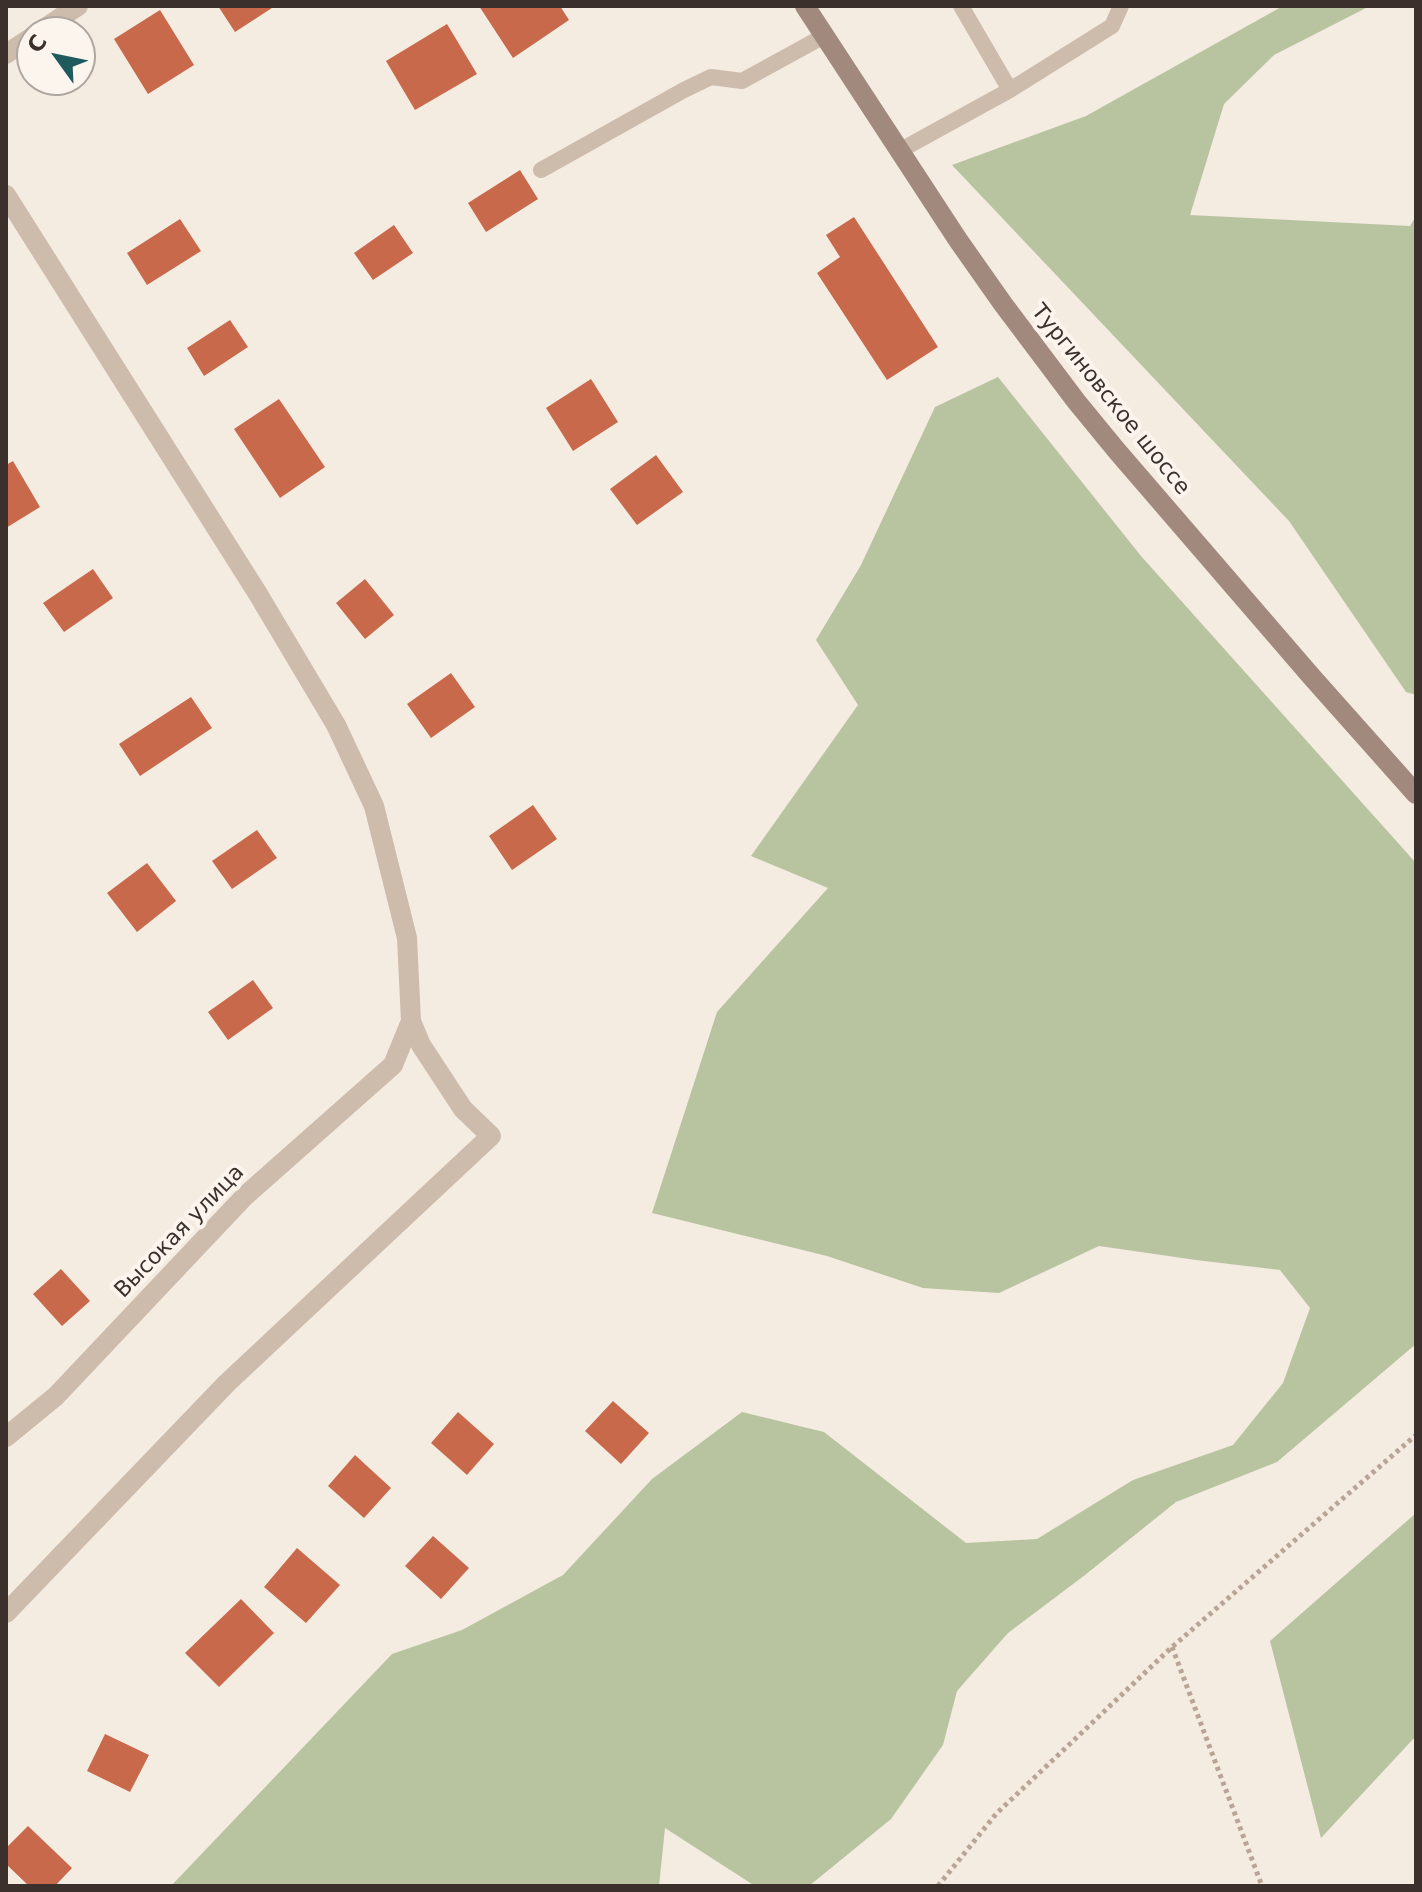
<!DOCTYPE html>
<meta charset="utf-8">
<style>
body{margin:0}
#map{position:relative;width:1422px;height:1892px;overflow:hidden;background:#f4ebe1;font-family:"DejaVu Sans",sans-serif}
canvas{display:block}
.frame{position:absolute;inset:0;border:8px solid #3b302b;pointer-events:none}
.north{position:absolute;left:16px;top:16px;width:80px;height:80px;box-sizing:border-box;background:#fbf5ee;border:2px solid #aea6a0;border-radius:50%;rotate:303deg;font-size:22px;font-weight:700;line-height:32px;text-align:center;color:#3b302b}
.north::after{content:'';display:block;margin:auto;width:28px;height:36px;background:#1f5a5e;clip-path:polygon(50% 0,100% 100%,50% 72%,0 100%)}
</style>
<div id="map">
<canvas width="1422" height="1892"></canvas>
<div class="frame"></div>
<div class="north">С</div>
</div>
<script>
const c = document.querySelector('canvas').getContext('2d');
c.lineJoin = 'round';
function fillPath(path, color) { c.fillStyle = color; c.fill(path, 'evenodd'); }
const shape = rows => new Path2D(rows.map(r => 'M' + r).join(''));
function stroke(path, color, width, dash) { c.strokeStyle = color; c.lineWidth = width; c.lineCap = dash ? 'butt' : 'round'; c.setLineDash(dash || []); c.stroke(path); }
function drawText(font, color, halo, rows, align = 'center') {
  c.font = font + ' "DejaVu Sans",sans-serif'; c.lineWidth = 8; c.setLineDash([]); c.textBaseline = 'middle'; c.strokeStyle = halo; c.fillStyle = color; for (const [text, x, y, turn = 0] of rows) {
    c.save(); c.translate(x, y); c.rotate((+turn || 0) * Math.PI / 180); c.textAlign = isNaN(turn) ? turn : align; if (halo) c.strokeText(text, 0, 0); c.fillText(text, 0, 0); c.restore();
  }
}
fillPath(shape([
 [1283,6,1370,6,1274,55,1224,104,1190,215,1410,226,1416,216,1416,695,1406,692,1289,521,952,165,1086,116],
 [998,377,1141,556,1416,863,1416,1344,1277,1462,1176,1502,1085,1575,1008,1633,957,1691,943,1745,891,1819,809,1886,755,1886,665,1828,659,1886,171,1886,392,1654,462,1630,563,1575,652,1479,742,1412,824,1432,966,1543,1037,1539,1133,1480,1233,1445,1283,1383,1310,1308,1280,1270,1196,1260,1099,1246,999,1293,923,1288,827,1256,652,1213,717,1012,828,888,751,856,858,705,816,640,861,565,935,407],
 [1416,1513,1416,1736,1321,1838,1270,1641]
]), '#b8c4a0');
fillPath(shape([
 [218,6,275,6,235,32],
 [479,6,560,6,569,20,513,58],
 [160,10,194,65,148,94,114,39],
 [447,24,477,74,415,110,386,61],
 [520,170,538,199,486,232,468,203],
 [854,217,938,347,887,380,817,273,840,257,826,235],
 [180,219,201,251,147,285,127,253],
 [394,225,413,253,373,280,354,253],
 [230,320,248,347,204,376,187,348],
 [591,379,618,422,573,451,546,408],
 [279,399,325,467,280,498,234,429],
 [656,455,683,492,637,525,610,489],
 [13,461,40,507,6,528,6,465],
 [93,569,113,598,64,632,43,603],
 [365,579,394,615,365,639,336,603],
 [451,673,475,707,431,738,407,704],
 [191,697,212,728,140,776,119,744],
 [533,805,557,839,512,870,489,836],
 [257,830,277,858,232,889,212,861],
 [147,863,176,901,137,932,107,893],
 [253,980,273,1008,228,1040,208,1012],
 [61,1269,90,1301,62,1326,33,1294],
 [613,1401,649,1433,621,1464,585,1431],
 [458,1412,494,1444,467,1475,431,1443],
 [355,1455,391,1488,364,1518,328,1486],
 [433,1536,469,1568,441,1599,405,1566],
 [297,1548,340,1585,306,1623,264,1587],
 [241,1599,274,1633,219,1687,185,1653],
 [105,1734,149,1755,130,1792,87,1771],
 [28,1826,72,1868,55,1886,29,1886,6,1864,6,1848]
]), '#c8694b');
stroke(shape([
 [1172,1647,1262,1886],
 [938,1886,996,1814,1172,1647,1416,1435]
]), '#b9a596', 5, [4, 4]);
stroke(shape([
 [961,6,1010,90],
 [899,151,1010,90,1112,26,1121,6],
 [541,170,684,90,711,77,742,81,824,36]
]), '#cdbbac', 16);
stroke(shape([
 [39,32,78,6],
 [6,54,32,37],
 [6,195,258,594,336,725,374,806,407,938,411,1021,393,1065,245,1196,56,1396,6,1437],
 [6,1613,227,1383,491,1136,463,1109,421,1045,411,1021]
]), '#cdbbac', 20);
stroke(shape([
 [805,6,958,240,1003,304,1076,401,1117,451,1311,676,1416,794]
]), '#a18a7d', 20);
drawText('22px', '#3b302b', '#fbf5ee', [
 ["Тургиновское шоссе",1110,400,51],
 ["Высокая улица",180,1232,-46]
]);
</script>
